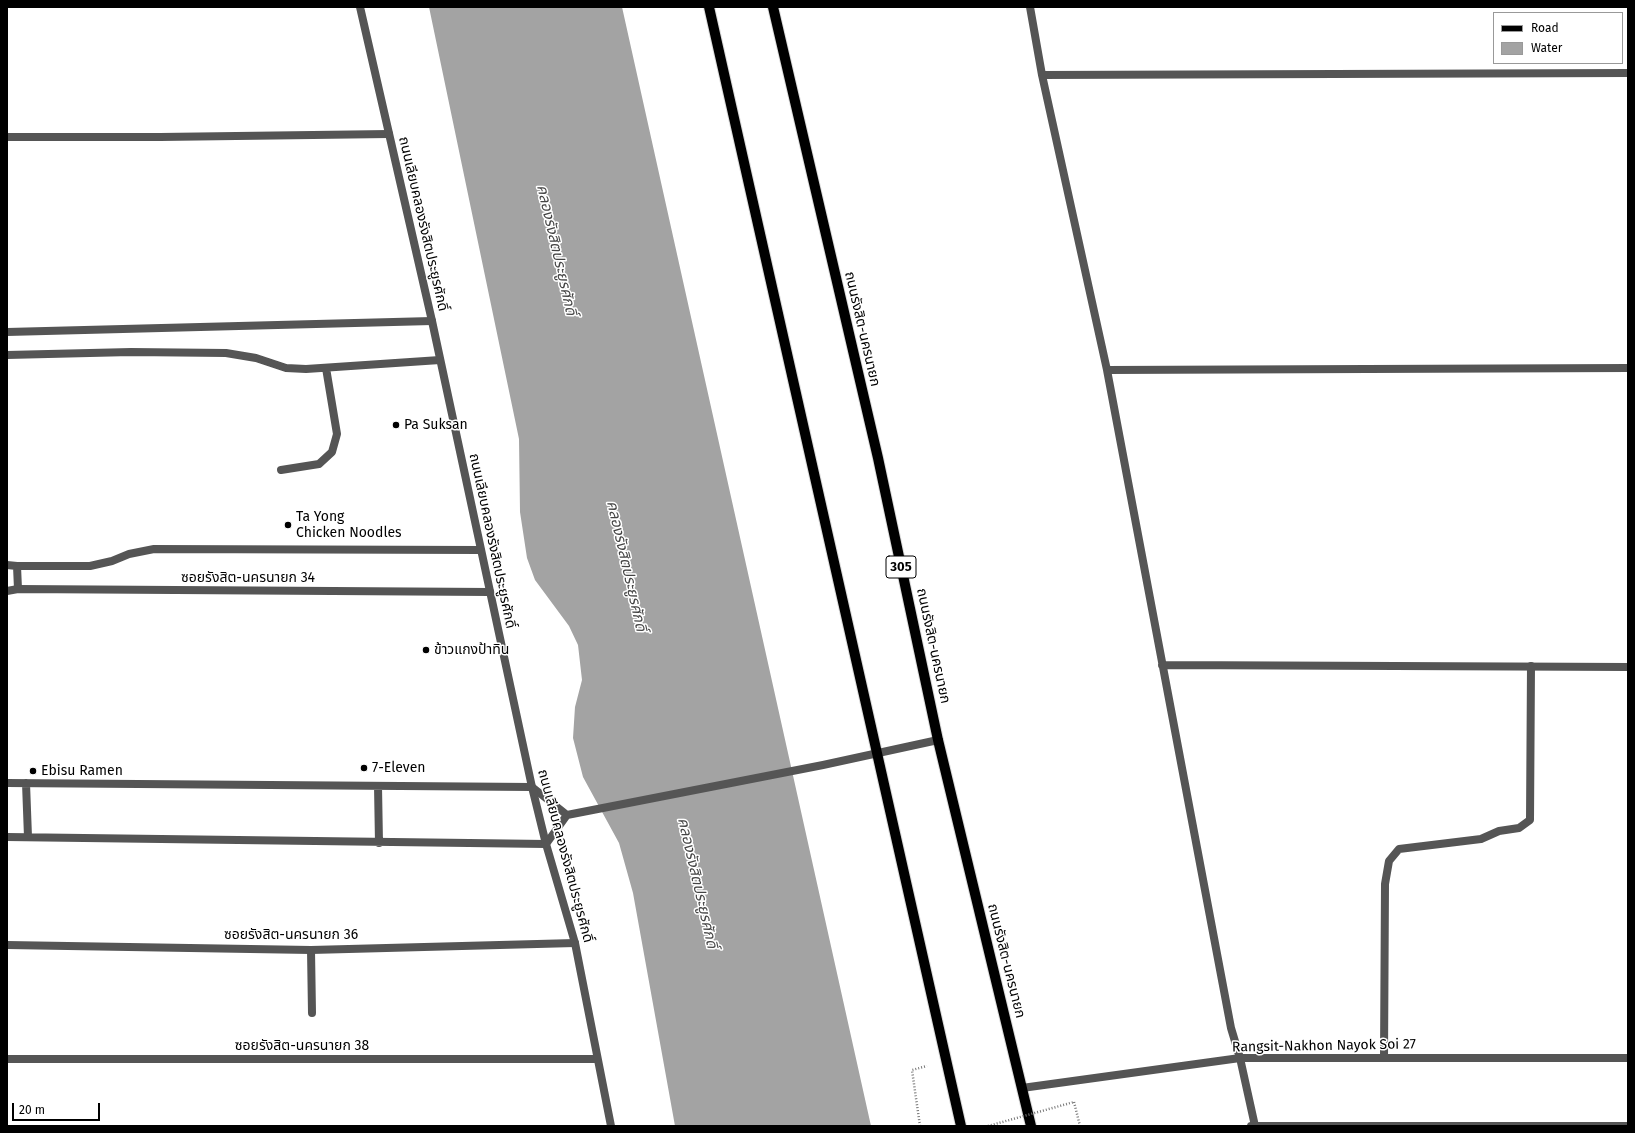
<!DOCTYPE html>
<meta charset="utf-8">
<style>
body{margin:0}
#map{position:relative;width:1635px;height:1133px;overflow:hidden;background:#fff;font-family:"Fira Sans",sans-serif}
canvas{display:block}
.frame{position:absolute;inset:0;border:8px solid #000;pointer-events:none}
.legend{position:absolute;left:1493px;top:12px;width:130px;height:52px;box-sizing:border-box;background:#fff;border:1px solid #999;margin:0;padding:5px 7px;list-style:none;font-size:12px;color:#000}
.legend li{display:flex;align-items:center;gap:8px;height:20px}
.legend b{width:20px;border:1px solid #999}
.scale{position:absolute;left:12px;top:1103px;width:88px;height:18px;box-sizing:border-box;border:2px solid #000;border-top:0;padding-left:5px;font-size:12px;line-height:14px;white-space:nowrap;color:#000;-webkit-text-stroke:3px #fff;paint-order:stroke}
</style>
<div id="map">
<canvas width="1635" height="1133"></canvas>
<div class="frame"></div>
<ul class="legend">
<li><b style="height:5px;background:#000"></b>Road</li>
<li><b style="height:11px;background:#a3a3a3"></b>Water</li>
</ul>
<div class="scale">20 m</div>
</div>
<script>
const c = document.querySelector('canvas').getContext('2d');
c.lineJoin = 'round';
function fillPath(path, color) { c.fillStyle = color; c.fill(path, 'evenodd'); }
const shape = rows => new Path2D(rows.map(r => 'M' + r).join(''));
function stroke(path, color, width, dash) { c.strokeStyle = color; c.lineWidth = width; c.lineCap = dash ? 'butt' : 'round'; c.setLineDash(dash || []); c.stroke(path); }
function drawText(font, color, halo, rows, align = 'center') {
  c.font = font + ' "Fira Sans","Noto Sans Thai",sans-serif'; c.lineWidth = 3; c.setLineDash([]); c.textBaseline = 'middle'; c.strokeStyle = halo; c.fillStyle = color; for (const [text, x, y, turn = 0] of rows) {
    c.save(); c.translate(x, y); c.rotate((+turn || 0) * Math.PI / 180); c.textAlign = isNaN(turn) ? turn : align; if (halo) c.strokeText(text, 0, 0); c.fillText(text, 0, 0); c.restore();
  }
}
fillPath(shape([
 [429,7,622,7,871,1126,675,1126,633,893,619,843,583,777,573,738,575,707,582,680,578,645,569,626,535,580,527,558,520,512,519,439]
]), '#a3a3a3');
const primary = shape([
 [709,7,961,1126],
 [773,7,878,458,938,740,1031,1126]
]);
stroke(primary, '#dbdbdb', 12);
stroke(shape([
 [1074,1102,1080,1126],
 [920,1126,912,1070,927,1066]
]), '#777', 2.5, [1, 2]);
stroke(shape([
 [7,565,17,566,18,589],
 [17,566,90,566,112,561,129,554,154,549,480,550],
 [311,950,312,1013],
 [1384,1058,1385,884,1389,861,1399,849,1481,839,1499,831,1519,828,1530,820,1531,666]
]), '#555', 8);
stroke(shape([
 [1030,7,1042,75,1107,370,1231,1028,1240,1058,1255,1126],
 [1042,75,1628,73],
 [7,137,160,137,389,134],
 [7,332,432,321],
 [7,355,131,352,226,353,256,358,286,368,306,369,440,360],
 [1107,370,1628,368],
 [281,470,319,464,332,452,337,434,326,368],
 [7,591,18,589,490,592],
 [1162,665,1628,667],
 [7,783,532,787,567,815],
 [26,783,28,837],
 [378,786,379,843],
 [7,837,546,844,567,815,823,765,938,740],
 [7,945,311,950,575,943],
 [7,1059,597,1059],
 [1022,1088,1240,1058,1628,1058],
 [1251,1126,1628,1126]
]), '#555', 8);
stroke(shape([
 [360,7,432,321,532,787,546,844,575,943,611,1126]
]), '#555', 8);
stroke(primary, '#000', 10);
stroke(shape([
 [988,1126,1074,1102]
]), '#777', 2.5, [1, 2]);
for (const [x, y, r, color] of [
 [396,425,4,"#000"],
 [288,525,4,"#000"],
 [426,650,4,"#000"],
 [364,768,4,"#000"],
 [33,771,4,"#000"]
]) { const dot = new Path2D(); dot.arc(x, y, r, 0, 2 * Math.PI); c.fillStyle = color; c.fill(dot); stroke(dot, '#fff', 1.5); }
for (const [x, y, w] of [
 [901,567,30]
]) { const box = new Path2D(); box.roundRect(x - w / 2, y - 11, w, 22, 3); c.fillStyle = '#fff'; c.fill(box); stroke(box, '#000', 1); }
drawText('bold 13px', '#000', null, [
 ["305",901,567]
]);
drawText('14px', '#000', '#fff', [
 ["ถนนเลียบคลองรังสิตประยูรศักดิ์",423,224,77],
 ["ถนนรังสิต-นครนายก",862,329,77],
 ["ถนนเลียบคลองรังสิตประยูรศักดิ์",492,541,78],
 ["ซอยรังสิต-นครนายก 34",248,578],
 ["ถนนรังสิต-นครนายก",933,646,78],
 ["ถนนเลียบคลองรังสิตประยูรศักดิ์",565,856,75],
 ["ซอยรังสิต-นครนายก 36",291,935],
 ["ถนนรังสิต-นครนายก",1006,961,76],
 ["ซอยรังสิต-นครนายก 38",302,1046],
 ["Rangsit-Nakhon Nayok Soi 27",1324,1046,-1]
]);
drawText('14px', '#000', '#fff', [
 ["Pa Suksan",404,425],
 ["Ta Yong",296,517],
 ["Chicken Noodles",296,533],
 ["ข้าวแกงป้าทิน",434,650],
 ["7-Eleven",372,768],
 ["Ebisu Ramen",41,771]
], 'left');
drawText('italic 15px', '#444', '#fff', [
 ["คลองรังสิตประยูรศักดิ์",556,250,77],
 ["คลองรังสิตประยูรศักดิ์",626,566,77],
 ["คลองรังสิตประยูรศักดิ์",697,883,77]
]);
</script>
